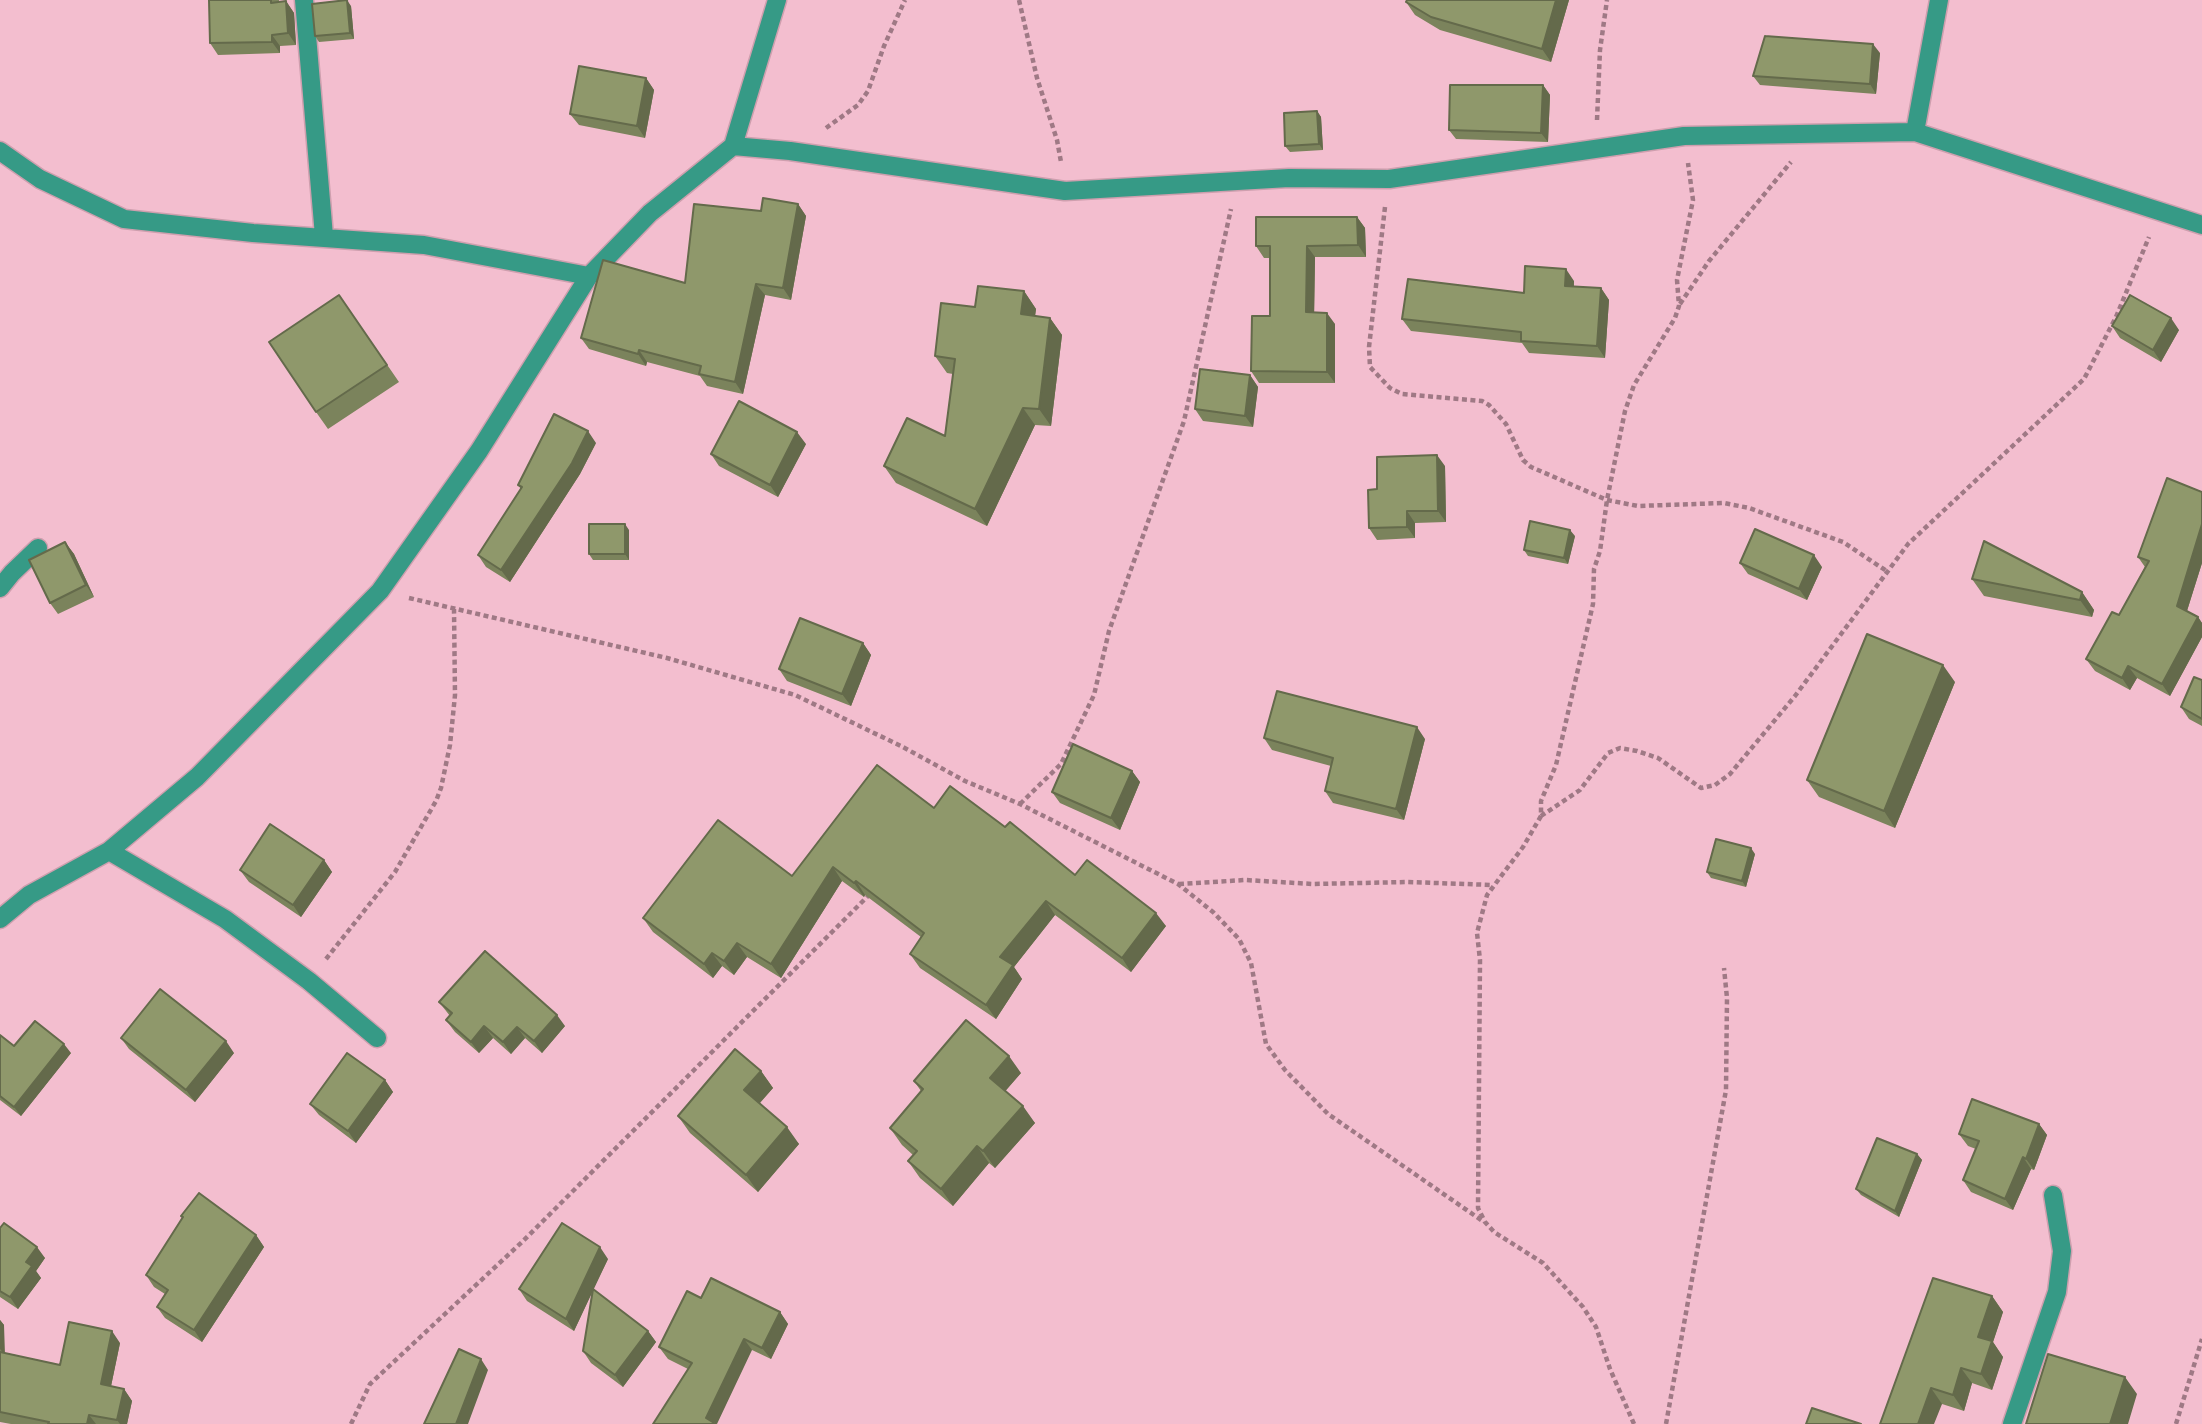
<!DOCTYPE html>
<style>
body{margin:0}
canvas{display:block;background:#f3becf}
</style>
<canvas width="2202" height="1424"></canvas>
<script>
const c = document.querySelector('canvas').getContext('2d');
c.lineJoin = 'round';
const shape = rows => new Path2D(rows.map(r => 'M' + r).join(''));
function stroke(path, color, width, dash) { c.strokeStyle = color; c.lineWidth = width; c.lineCap = dash ? 'butt' : 'round'; c.setLineDash(dash || []); c.stroke(path); }
function fillPath(path, color) { c.fillStyle = color; c.fill(path, 'evenodd'); }
const minor = shape([
 [304,0,324,236],
 [1915,132,1939,0],
 [733,146,777,0],
 [0,151,40,179,124,219,253,233,424,245,589,276],
 [0,588,12,573,38,548],
 [109,851,225,919,309,981,377,1038],
 [0,919,29,895,109,851,197,777,380,591,479,451,589,276,650,213,733,146,790,151,1065,191,1289,178,1389,179,1684,136,1915,132,2202,225],
 [2012,1424,2057,1292,2062,1251,2053,1195]
]);
stroke(minor, '#ce9fae', 21);
stroke(shape([
 [1019,0,1037,78,1057,140,1061,162],
 [1597,120,1600,50,1607,0],
 [826,128,858,105,868,91,884,46,905,0],
 [1385,207,1369,347,1370,367,1390,388,1402,394,1482,401,1489,405,1506,424,1523,460,1531,467,1607,500,1638,506,1724,503,1749,508,1843,542,1888,572],
 [1680,304,1709,261,1791,162],
 [409,598,667,658,795,695,901,746,965,781,1020,804,1178,884,1213,912,1239,939,1251,963,1266,1044,1285,1070,1328,1114,1484,1222],
 [1020,804,1061,764,1094,695,1109,631,1184,421,1231,209],
 [1541,816,1580,790,1608,753,1620,748,1637,751,1658,758,1701,788,1715,785,1730,774,1795,696,1908,544,2084,379,2116,317,2149,237],
 [1179,884,1245,880,1313,884,1408,882,1493,885],
 [326,959,395,872,436,801,441,788,450,745,455,695,454,609],
 [351,1424,370,1384,522,1242,870,894],
 [1634,1424,1610,1369,1596,1327,1583,1307,1543,1263,1494,1232,1485,1222,1478,1208,1480,960,1477,933,1487,895,1523,847,1541,816,1541,801,1556,765,1593,604,1594,569,1600,551,1607,500,1625,411,1634,385,1675,318,1679,306,1677,280,1693,200,1688,163],
 [1666,1424,1726,1090,1727,998,1724,968],
 [2176,1424,2202,1339]
]), '#9f7985', 4.5, [5, 3.5]);
stroke(minor, '#369a86', 18);
fillPath(shape([
 [209,0,279,0,279,2,286,1,294,13,296,45,280,46,280,53,218,55,210,43],
 [1407,0,1569,0,1551,62,1440,30,1415,15,1406,2],
 [351,6,354,39,319,42,315,36],
 [1880,53,1876,94,1760,85,1753,76],
 [646,78,654,90,645,138,579,125,570,114],
 [1543,85,1550,95,1548,142,1456,139,1449,130],
 [1317,111,1321,117,1323,150,1290,152,1285,146],
 [798,204,806,216,791,300,765,295,743,394,707,386,700,376,647,362,646,366,589,349,581,338,685,283,761,211],
 [1357,217,1365,228,1366,257,1315,257,1314,313,1335,324,1335,383,1259,383,1251,371,1270,316,1270,258,1264,258,1256,246],
 [1574,281,1574,287,1601,288,1609,300,1605,358,1529,353,1522,343,1411,331,1402,319,1524,293],
 [1024,291,1036,309,1035,316,1050,318,1062,335,1051,426,1035,425,987,526,896,483,884,466,945,436,953,374,947,373,935,356,975,307],
 [339,295,399,382,328,429,316,412],
 [2112,326,2179,330,2161,362,2120,338],
 [1250,375,1258,387,1253,427,1203,421,1195,409],
 [596,443,580,474,510,582,486,567,478,555,521,489,518,485],
 [806,444,778,497,719,466,711,454],
 [1445,466,1446,522,1415,523,1415,538,1377,540,1369,528,1377,489],
 [2202,492,2202,563,2187,611,2198,617,2202,623,2202,637,2170,696,2137,678,2130,690,2095,671,2086,659,2119,615,2145,567,2138,557],
 [629,530,629,560,593,560,589,554],
 [1575,536,1568,564,1528,556,1524,550],
 [65,542,74,554,94,597,58,614,50,603],
 [1740,563,1822,567,1807,600,1748,574],
 [1972,579,2082,592,2094,610,2092,617,1984,596],
 [863,643,871,655,851,706,787,681,779,669],
 [2202,680,2202,726,2189,719,2181,707],
 [1955,682,1895,828,1819,797,1807,780],
 [1264,738,1425,739,1404,820,1333,803,1325,791,1331,766,1272,750],
 [1132,771,1140,782,1120,830,1060,803,1052,792],
 [934,808,1005,827,1075,875,1166,926,1131,972,1055,915,1014,967,1022,979,996,1019,920,968,910,954,921,937,865,895,864,897,842,881,781,978,747,957,734,975,722,966,713,978,653,932,643,918,792,876],
 [1755,854,1746,887,1711,878,1707,872],
 [324,860,332,872,301,917,249,882,240,870],
 [439,1002,565,1026,542,1053,525,1038,511,1054,493,1038,479,1053,455,1032,446,1020,450,1016],
 [0,1035,14,1046,71,1053,21,1116,0,1100],
 [121,1038,234,1053,195,1102,129,1049],
 [761,1071,773,1088,760,1103,799,1144,758,1192,690,1133,678,1116],
 [1021,1073,1005,1091,1035,1123,995,1168,989,1163,953,1206,920,1178,908,1161,913,1155,902,1145,890,1128,921,1091,914,1081],
 [385,1080,393,1092,356,1143,319,1115,310,1104],
 [2039,1124,2047,1135,2034,1170,2031,1169,2013,1210,1971,1192,1963,1180,1976,1149,1968,1146,1959,1134],
 [1917,1154,1922,1160,1899,1217,1861,1195,1856,1189],
 [181,1216,256,1235,264,1247,202,1342,165,1318,157,1307,165,1294,154,1287,146,1275,182,1218],
 [0,1228,45,1258,36,1271,41,1278,18,1309,0,1297],
 [608,1259,593,1289,648,1331,656,1342,623,1387,591,1363,583,1351,592,1292,574,1331,527,1301,519,1289],
 [1992,1296,2003,1312,1993,1342,2003,1357,1992,1390,1972,1383,1964,1411,1942,1404,1880,1424],
 [701,1298,780,1312,788,1324,771,1359,752,1350,688,1369,668,1359,659,1347],
 [0,1320,4,1325,4,1353,60,1365,120,1343,111,1386,124,1389,132,1401,127,1424,11,1424,0,1422]
]), '#7b835c');
fillPath(shape([
 [347,0,351,6,354,39,350,33],
 [1556,0,1569,0,1551,62,1542,49],
 [286,1,294,13,296,45,288,33],
 [272,35,280,46,280,53,272,42],
 [1873,44,1880,53,1876,94,1870,84],
 [646,78,654,90,645,138,637,126],
 [1543,85,1550,95,1548,142,1541,133],
 [1317,111,1321,117,1323,150,1319,144],
 [798,204,806,216,791,300,783,288],
 [1357,217,1365,228,1366,257,1358,245],
 [1307,246,1315,257,1314,324,1306,312],
 [1566,269,1574,281,1573,298,1565,286],
 [756,284,765,295,743,394,735,382],
 [1601,288,1609,300,1605,358,1597,346],
 [1024,291,1036,309,1033,331,1021,314],
 [1327,313,1335,324,1335,383,1327,372],
 [1050,318,1062,335,1051,426,1039,409],
 [2171,318,2179,330,2161,362,2153,350],
 [639,350,647,362,646,366,638,354],
 [1250,375,1258,387,1253,427,1245,416],
 [1023,408,1035,425,987,526,975,509],
 [588,431,596,443,580,474,510,582,501,570],
 [797,432,806,444,778,497,770,485],
 [1437,455,1445,466,1446,522,1438,511],
 [1407,511,1415,523,1415,538,1407,527],
 [625,524,629,530,629,560,625,554],
 [2202,524,2202,563,2185,617,2177,606],
 [1570,530,1575,536,1568,564,1564,558],
 [65,542,74,554,94,597,86,585],
 [1814,555,1822,567,1807,600,1799,589],
 [2082,592,2094,610,2092,617,2080,600],
 [2198,617,2202,623,2202,637,2170,696,2162,684],
 [863,643,871,655,851,706,842,694],
 [1943,665,1955,682,1895,828,1884,811],
 [2128,666,2137,678,2130,690,2122,678],
 [1417,727,1425,739,1404,820,1396,809],
 [1132,771,1140,782,1120,830,1111,818],
 [1751,848,1755,854,1746,887,1742,881],
 [324,860,332,872,301,917,293,905],
 [833,867,842,881,781,978,771,964],
 [856,881,865,895,864,897,854,883],
 [1046,901,1055,915,1014,967,1022,979,996,1019,986,1005,1000,957],
 [1156,913,1166,926,1131,972,1122,958],
 [737,943,747,957,734,975,724,961],
 [712,953,722,966,713,978,704,964],
 [557,1015,565,1026,542,1053,534,1041],
 [484,1026,493,1038,479,1053,471,1042],
 [517,1027,525,1038,511,1054,503,1042],
 [226,1041,234,1053,195,1102,186,1090],
 [64,1044,71,1053,21,1116,14,1107],
 [1009,1056,1021,1073,1002,1095,990,1078],
 [761,1071,773,1088,756,1107,744,1090],
 [385,1080,393,1092,356,1143,348,1131],
 [1023,1106,1035,1123,995,1168,983,1151],
 [2039,1124,2047,1135,2034,1170,2026,1159],
 [787,1127,799,1144,758,1192,746,1175],
 [977,1146,989,1163,953,1206,941,1189],
 [1917,1154,1922,1160,1899,1217,1895,1211],
 [2023,1157,2031,1169,2013,1210,2005,1199],
 [256,1235,264,1247,202,1342,194,1330],
 [37,1247,45,1258,36,1271,41,1278,18,1309,10,1297,26,1262],
 [600,1247,608,1259,574,1331,566,1319],
 [1992,1296,2003,1312,1993,1342,2003,1357,1992,1390,1981,1374,1978,1337],
 [780,1312,788,1324,771,1359,762,1348],
 [0,1320,4,1325,5,1355,0,1349],
 [112,1331,120,1343,109,1396,101,1384],
 [648,1331,656,1342,623,1387,615,1375],
 [744,1339,752,1350,717,1424,706,1418],
 [481,1359,488,1370,468,1424,456,1424],
 [1961,1368,1972,1383,1964,1411,1953,1395],
 [2125,1377,2137,1394,2128,1424,2110,1424],
 [1931,1388,1942,1404,1934,1424,1918,1424],
 [124,1389,132,1401,127,1424,120,1424,117,1420],
 [89,1415,96,1424,87,1424]
]), '#646a4b');
const building = shape([
 [209,0,271,0,271,3,286,1,288,33,272,35,272,42,210,43,209,0],
 [347,0,350,33,315,36,312,4,347,0],
 [1407,0,1556,0,1542,49,1431,17,1406,2,1407,0],
 [1765,36,1873,44,1870,84,1753,76,1765,36],
 [579,66,646,78,637,126,570,114,579,66],
 [1450,85,1543,85,1541,133,1449,130,1450,85],
 [1317,111,1319,144,1285,146,1284,113,1317,111],
 [763,198,798,204,783,288,756,284,735,382,699,374,701,366,639,350,638,354,581,338,603,260,685,283,694,204,761,211,763,198],
 [1256,217,1357,217,1358,245,1307,246,1306,312,1327,313,1327,372,1251,371,1252,316,1270,316,1270,246,1256,246,1256,217],
 [1525,266,1566,269,1565,286,1601,288,1597,346,1521,341,1521,332,1402,319,1408,279,1524,293,1525,266],
 [978,286,1024,291,1021,314,1050,318,1039,409,1023,408,975,509,884,466,907,418,945,436,955,359,935,356,941,303,975,307,978,286],
 [339,295,387,365,316,412,269,342,339,295],
 [2130,295,2171,318,2153,350,2112,326,2130,295],
 [1200,369,1250,375,1245,416,1195,409,1200,369],
 [739,401,797,432,770,485,711,454,739,401],
 [554,414,588,431,572,463,501,570,478,555,522,487,518,485,554,414],
 [1437,455,1438,511,1407,511,1407,527,1369,528,1368,490,1377,489,1377,457,1437,455],
 [2167,478,2202,492,2202,524,2177,606,2198,617,2162,684,2128,666,2122,678,2086,659,2112,612,2119,615,2149,561,2138,557,2167,478],
 [1530,521,1570,530,1564,558,1524,550,1530,521],
 [589,524,625,524,625,554,589,554,589,524],
 [1755,529,1814,555,1799,589,1740,563,1755,529],
 [1984,541,2082,592,2080,600,1972,579,1984,541],
 [65,542,86,585,50,603,29,560,65,542],
 [800,618,863,643,842,694,779,669,800,618],
 [1867,634,1943,665,1884,811,1807,780,1867,634],
 [2194,677,2202,680,2202,719,2181,707,2194,677],
 [1277,691,1417,727,1396,809,1325,791,1333,758,1264,738,1277,691],
 [1073,744,1132,771,1111,818,1052,792,1073,744],
 [877,765,934,808,950,786,1005,827,1010,822,1075,875,1087,860,1156,913,1122,958,1046,901,1000,957,1013,965,986,1005,910,954,924,933,856,881,854,883,833,867,771,964,737,943,724,961,712,953,704,964,643,918,718,820,792,876,877,765],
 [270,824,324,860,293,905,240,870,270,824],
 [1716,839,1751,848,1742,881,1707,872,1716,839],
 [485,951,557,1015,534,1041,517,1027,503,1042,484,1026,471,1042,446,1020,452,1013,439,1002,485,951],
 [160,989,226,1041,186,1090,121,1038,160,989],
 [966,1020,1009,1056,990,1078,1023,1106,983,1151,977,1146,941,1189,908,1161,917,1151,890,1128,923,1089,914,1081,966,1020],
 [35,1021,64,1044,14,1107,0,1096,0,1035,14,1046,35,1021],
 [735,1049,761,1071,744,1090,787,1127,746,1175,678,1116,735,1049],
 [347,1053,385,1080,348,1131,310,1104,347,1053],
 [1972,1099,2039,1124,2026,1159,2023,1157,2005,1199,1963,1180,1979,1141,1959,1134,1972,1099],
 [1877,1138,1917,1154,1895,1211,1856,1189,1877,1138],
 [199,1193,256,1235,194,1330,157,1307,168,1290,146,1275,183,1217,181,1216,199,1193],
 [4,1223,37,1247,26,1262,32,1266,10,1297,0,1291,0,1228,4,1223],
 [562,1223,600,1247,566,1319,519,1289,562,1223],
 [711,1278,780,1312,762,1348,744,1339,706,1418,716,1424,653,1424,692,1363,659,1347,687,1291,701,1298,711,1278],
 [1933,1278,1992,1296,1978,1337,1992,1341,1981,1374,1961,1368,1953,1395,1931,1388,1918,1424,1880,1424,1933,1278],
 [593,1289,648,1331,615,1375,583,1351,593,1289],
 [69,1322,112,1331,101,1384,124,1389,117,1420,89,1415,87,1424,48,1424,49,1422,0,1412,0,1352,60,1365,69,1322],
 [459,1349,481,1359,456,1424,424,1424,459,1349],
 [2048,1354,2125,1377,2110,1424,2026,1424,2048,1354],
 [1812,1408,1861,1424,1806,1424,1812,1408]
]);
fillPath(building, '#8f986b');
stroke(building, '#646a4b', 2);
</script>
